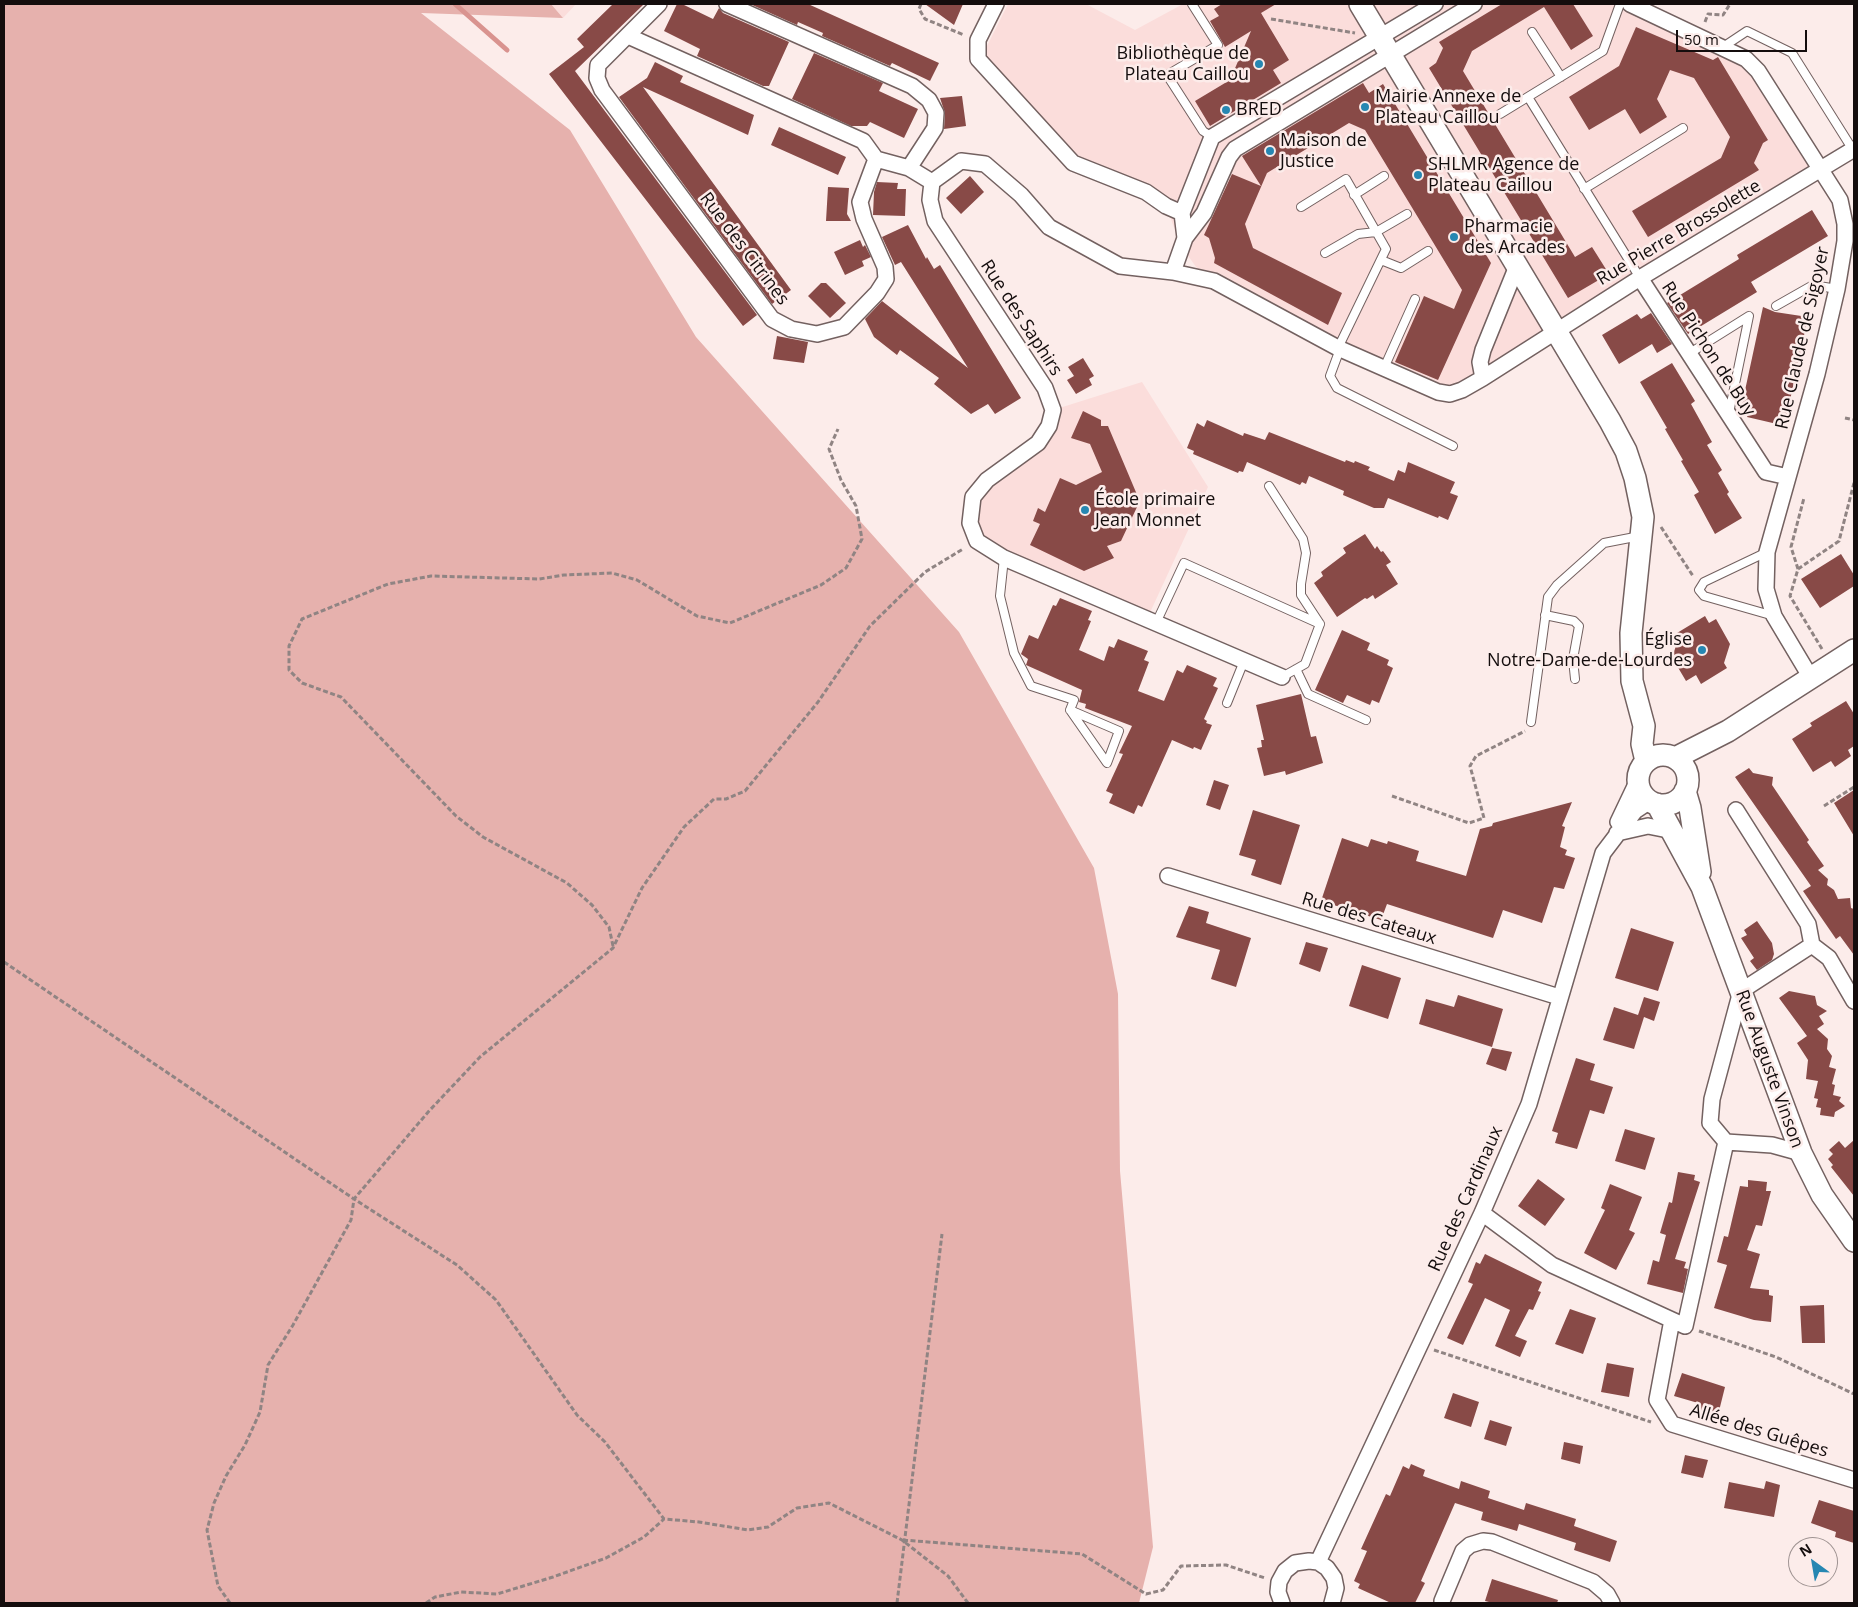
<!DOCTYPE html>
<meta charset="utf-8">
<style>
body{margin:0}
#map{position:relative;width:1858px;height:1607px;overflow:hidden;background:#fcecea;font-family:"Open Sans",sans-serif}
canvas{display:block}
.frame{position:absolute;inset:0;border:5px solid #140d0d;pointer-events:none}
.north{position:absolute;left:1788px;top:1537px;width:50px;height:50px;box-sizing:border-box;background:#fcecea;border:1px solid #9f9392;border-radius:50%;rotate:328deg;font-size:14px;font-weight:700;line-height:20px;text-align:center;color:#140d0d}
.north::after{content:'';display:block;margin:auto;width:18px;height:22px;background:#2687b2;clip-path:polygon(50% 0,100% 100%,50% 72%,0 100%)}
.scale{position:absolute;left:1676px;top:30px;width:131px;height:22px;box-sizing:border-box;border:2px solid #140d0d;border-top:0;padding-left:6px;font-size:15px;line-height:18px;white-space:nowrap;color:#140d0d;-webkit-text-stroke:4px #fcecea;paint-order:stroke}
</style>
<div id="map">
<canvas width="1858" height="1607"></canvas>
<div class="frame"></div>
<div class="north">N</div>
<div class="scale">50 m</div>
</div>
<script>
const c = document.querySelector('canvas').getContext('2d');
c.lineJoin = 'round';
function fillPath(path, color) { c.fillStyle = color; c.fill(path, 'evenodd'); }
const shape = rows => new Path2D(rows.map(r => 'M' + r).join(''));
function stroke(path, color, width, dash) { c.strokeStyle = color; c.lineWidth = width; c.lineCap = dash ? 'butt' : 'round'; c.setLineDash(dash || []); c.stroke(path); }
function drawText(font, color, halo, rows, align = 'center') {
  c.font = font + ' "Open Sans",sans-serif'; c.lineWidth = 5; c.setLineDash([]); c.textBaseline = 'middle'; c.strokeStyle = halo; c.fillStyle = color; for (const [text, x, y, turn = 0] of rows) {
    c.save(); c.translate(x, y); c.rotate((+turn || 0) * Math.PI / 180); c.textAlign = isNaN(turn) ? turn : align; if (halo) c.strokeText(text, 0, 0); c.fillText(text, 0, 0); c.restore();
  }
}
fillPath(shape([
 [551,4,576,4,563,18],
 [1008,4,1086,4,1135,30,1183,4,1630,4,1746,59,1822,169,1483,378,1438,392,1199,271,1181,246,1166,206,1073,163,987,64,986,48],
 [1142,382,1208,487,1147,619,977,541,973,497,1038,443,1053,410]
]), '#fbdddb');
fillPath(shape([
 [4,4,551,4,563,18,421,13,570,130,696,337,959,632,1094,868,1118,994,1120,1171,1153,1547,1139,1603,4,1603]
]), '#e6b1ad');
stroke(shape([
 [455,4,507,50]
]), '#d9938f', 5);
fillPath(shape([
 [613,4,644,4,575,71,757,315,743,326,549,74,584,47,577,39],
 [677,4,682,4,713,19,719,8,723,13,789,42,769,86,763,86,697,56,700,49,664,31],
 [750,4,808,4,939,63,930,81,892,63,890,66,822,36,823,33,798,22,797,25],
 [925,4,963,4,954,25],
 [1222,4,1276,4,1261,13,1289,60,1273,70,1281,83,1210,126,1195,101,1230,80,1251,31,1225,47,1210,21,1219,16,1214,9],
 [1502,4,1573,4,1593,36,1571,50,1544,7,1472,51,1463,71,1575,257,1592,247,1609,274,1568,298,1429,68,1436,63,1443,48,1439,42],
 [1636,27,1713,60,1718,57,1768,140,1763,143,1754,163,1759,170,1648,237,1632,211,1721,158,1730,137,1694,78,1670,70,1657,99,1667,117,1640,134,1625,109,1589,130,1569,97,1619,66],
 [814,53,883,83,879,91,918,109,904,138,870,122,867,126,851,126,792,99],
 [655,62,683,76,680,82,754,115,748,135,643,87,791,290,772,304,619,97,647,78],
 [1363,83,1369,93,1383,84,1491,263,1438,380,1395,362,1424,296,1454,309,1462,290,1365,130,1349,123,1267,173,1245,224,1253,248,1342,293,1328,325,1214,263,1215,258,1209,238,1204,235,1232,174,1261,186,1242,156],
 [962,96,966,126,944,129,945,113,940,98],
 [779,127,846,157,838,175,771,145],
 [970,176,984,192,961,214,946,198],
 [877,182,898,183,897,189,906,189,905,216,873,215,874,192],
 [828,187,849,188,847,214,851,221,826,221],
 [1812,210,1828,236,1751,282,1757,292,1688,334,1667,303,1739,259,1737,255],
 [908,225,926,259,927,257,934,269,940,265,1021,398,995,414,988,404,971,414,934,384,939,378,900,350,897,355,874,337,865,319,882,301,968,368,901,262,895,265,882,237],
 [860,240,863,247,865,245,871,257,862,261,864,266,845,275,834,252],
 [821,283,826,283,846,303,830,318,808,296],
 [1763,307,1775,312,1808,317,1786,419,1778,417,1777,424,1747,417,1749,409,1741,409],
 [1651,313,1672,344,1657,353,1652,344,1619,364,1602,335,1637,314,1641,319],
 [777,336,808,342,804,363,773,359],
 [1083,358,1094,376,1089,379,1092,385,1076,394,1067,380,1074,376,1068,367],
 [1672,363,1695,401,1691,404,1712,442,1707,445,1722,470,1718,473,1729,492,1727,494,1742,518,1715,534,1694,495,1699,492,1681,461,1683,460,1665,429,1667,428,1640,382],
 [1083,411,1101,420,1101,426,1108,426,1138,497,1134,502,1137,507,1121,541,1107,546,1114,558,1084,571,1030,545,1040,524,1033,521,1038,508,1045,512,1060,478,1076,485,1102,472,1090,444,1071,438],
 [1207,420,1243,436,1244,433,1265,440,1269,432,1345,462,1346,460,1354,463,1355,461,1370,467,1368,470,1394,481,1398,470,1405,473,1408,462,1455,482,1450,493,1458,496,1448,520,1439,516,1438,518,1388,498,1384,508,1374,508,1343,495,1344,491,1309,476,1306,484,1302,482,1300,485,1247,462,1243,472,1239,471,1238,473,1193,454,1194,451,1187,448,1197,423,1204,427],
 [1365,534,1375,549,1377,546,1381,552,1383,551,1391,562,1386,565,1398,584,1375,599,1373,595,1367,599,1365,598,1337,617,1314,583,1323,576,1321,572,1346,553,1343,548],
 [1841,554,1854,575,1854,586,1820,608,1801,579],
 [1060,598,1092,611,1088,620,1091,621,1079,650,1104,661,1109,646,1114,648,1118,639,1148,651,1144,660,1149,662,1138,691,1164,701,1177,670,1183,673,1187,665,1217,678,1213,686,1218,688,1204,719,1207,721,1206,723,1212,725,1201,750,1194,747,1193,749,1172,740,1142,807,1138,805,1134,814,1109,803,1113,794,1106,791,1123,754,1119,753,1132,726,1085,708,1086,704,1079,702,1082,690,1026,665,1028,659,1021,654,1029,635,1038,639,1053,605,1056,606],
 [1705,616,1709,623,1716,619,1730,644,1724,663,1727,668,1701,684,1696,675,1686,681,1670,654,1674,652,1679,636,1677,633],
 [1342,630,1370,643,1367,650,1389,660,1387,665,1393,668,1379,703,1372,700,1370,705,1347,695,1343,703,1315,690],
 [1301,694,1311,737,1316,736,1323,763,1286,775,1285,771,1264,776,1257,748,1262,747,1261,740,1264,740,1256,705],
 [1846,701,1854,714,1854,746,1848,750,1851,756,1835,767,1831,761,1813,772,1792,739,1812,726,1810,723],
 [1749,768,1753,773,1773,777,1772,785,1809,840,1807,842,1824,866,1818,870,1828,879,1827,885,1834,890,1838,899,1850,898,1851,908,1854,909,1854,955,1840,936,1836,939,1803,891,1811,886,1735,777],
 [1214,780,1229,785,1220,810,1206,805],
 [1854,790,1854,836,1834,803],
 [1572,802,1562,826,1565,827,1560,847,1567,850,1565,855,1575,858,1564,889,1554,887,1542,923,1503,910,1493,938,1387,904,1381,920,1321,901,1342,838,1368,847,1371,839,1387,844,1388,841,1419,851,1416,861,1466,876,1480,829,1492,826,1493,823],
 [1253,810,1300,825,1281,885,1251,875,1256,860,1239,855],
 [1189,906,1209,912,1206,923,1251,938,1236,987,1211,979,1220,950,1176,937],
 [1757,921,1772,943,1774,954,1772,960,1757,970,1750,961,1754,958,1741,938,1747,935,1744,930],
 [1631,928,1674,942,1658,991,1615,978],
 [1306,942,1328,948,1320,972,1299,964],
 [1362,965,1401,978,1388,1019,1349,1006],
 [1789,991,1815,996,1817,1005,1827,1011,1819,1016,1824,1024,1817,1029,1828,1039,1827,1049,1832,1056,1829,1067,1836,1069,1832,1084,1835,1085,1833,1095,1841,1097,1839,1101,1845,1106,1835,1112,1834,1117,1820,1115,1821,1108,1816,1107,1818,1099,1814,1098,1818,1081,1806,1079,1808,1060,1797,1043,1807,1036,1779,998],
 [1458,995,1503,1009,1492,1047,1419,1024,1426,999,1454,1007],
 [1644,997,1660,1002,1654,1021,1644,1017,1634,1049,1603,1040,1614,1007,1638,1015],
 [1492,1048,1512,1052,1506,1071,1486,1064],
 [1576,1058,1595,1064,1590,1080,1613,1087,1604,1114,1590,1110,1577,1149,1555,1143,1558,1133,1552,1131],
 [1625,1129,1655,1138,1645,1170,1615,1161],
 [1854,1140,1854,1196,1831,1167,1833,1165,1828,1159,1833,1154,1829,1150,1839,1141,1845,1148],
 [1678,1172,1695,1175,1694,1180,1700,1182,1675,1259,1686,1262,1684,1268,1688,1269,1683,1293,1647,1284,1653,1260,1659,1262,1666,1235,1660,1233,1669,1202,1672,1203],
 [1538,1179,1565,1199,1545,1226,1518,1206],
 [1748,1180,1767,1182,1766,1191,1771,1191,1762,1226,1756,1225,1747,1250,1760,1254,1750,1288,1769,1290,1769,1295,1773,1296,1771,1322,1754,1320,1714,1308,1727,1265,1717,1262,1724,1236,1728,1237,1740,1186,1748,1187],
 [1610,1184,1642,1197,1629,1230,1635,1233,1616,1270,1584,1253,1605,1210,1601,1208],
 [1485,1254,1542,1282,1538,1291,1541,1292,1533,1310,1529,1309,1515,1336,1527,1341,1520,1357,1495,1346,1510,1310,1485,1298,1463,1345,1447,1338,1473,1284,1468,1282,1476,1262,1480,1264],
 [1824,1305,1825,1343,1802,1343,1800,1306],
 [1570,1309,1596,1318,1583,1354,1555,1344],
 [1607,1363,1634,1368,1629,1397,1601,1392],
 [1682,1373,1725,1387,1718,1415,1714,1423,1698,1414,1700,1411,1695,1408,1698,1403,1674,1396],
 [1453,1393,1479,1402,1471,1427,1444,1418],
 [1490,1420,1512,1427,1506,1446,1484,1439],
 [1564,1442,1583,1446,1580,1464,1561,1459],
 [1685,1455,1708,1460,1703,1478,1681,1473],
 [1411,1464,1425,1470,1423,1476,1459,1489,1461,1481,1490,1491,1488,1498,1524,1510,1526,1503,1576,1519,1574,1526,1617,1541,1610,1562,1574,1550,1576,1543,1519,1524,1517,1531,1481,1520,1483,1512,1455,1503,1421,1581,1425,1583,1415,1603,1391,1603,1358,1588,1360,1584,1354,1581,1367,1551,1361,1549,1386,1494,1390,1496,1403,1466,1409,1469],
 [1766,1481,1780,1485,1774,1517,1724,1508,1729,1482,1764,1489],
 [1819,1500,1854,1511,1854,1543,1835,1537,1836,1532,1811,1523],
 [1492,1579,1558,1600,1557,1603,1493,1603,1485,1601]
]), '#884a47');
const lane = shape([
 [1192,4,1218,45,1167,75,1203,131,1212,137],
 [1532,32,1561,77],
 [1723,47,1747,31,1792,53,1853,150],
 [1528,97,1640,278],
 [1500,114,1603,51,1620,4],
 [1584,189,1683,128],
 [1354,195,1384,176],
 [1301,207,1346,179,1386,249,1338,348],
 [1325,253,1358,234,1376,232,1407,214],
 [1381,260,1401,268,1428,251],
 [1776,306,1813,285,1837,289],
 [1340,349,1330,376,1337,388,1453,446],
 [1690,353,1749,316,1729,413],
 [1384,368,1415,299],
 [1269,486,1303,539,1306,553,1301,584,1301,595,1320,624],
 [1767,552,1704,582,1699,590,1704,596,1774,616],
 [1004,558,1000,596,1014,653,1031,686,1074,700,1070,710,1119,731,1107,763,1070,710],
 [1545,615,1574,621,1579,626,1573,659,1575,679],
 [1156,623,1184,563,1320,624,1305,664,1282,677],
 [1296,669,1308,694,1366,720],
 [1227,703,1244,661],
 [1531,722,1548,597,1557,585,1604,543,1640,536]
]);
const street = shape([
 [659,4,598,65,597,78,602,90,772,319,791,329,817,334,844,327,877,293,886,279,885,267,864,219,860,202,876,159],
 [727,4,912,86,929,100,936,113,935,128,909,168],
 [996,4,978,40,978,59,1073,163,1146,192,1166,206,1182,213],
 [1630,4,1746,59,1758,71,1840,200,1845,224,1845,241,1837,289,1817,374,1767,552,1766,589,1774,616,1811,678],
 [628,36,863,141,876,159,909,168,932,182],
 [1185,238,1182,213,1212,137,1435,4],
 [1173,272,1185,238,1204,213,1229,157,1235,149,1474,4],
 [1640,278,1766,472,1788,477],
 [1483,378,1480,362,1483,350,1517,266],
 [1282,677,1004,558,977,541,970,523,973,497,987,480,1038,443,1049,426,1053,410,1045,388,935,221,930,200,932,182,961,161,985,164,1021,195,1049,227,1120,266,1173,272,1214,281,1338,348,1438,392,1450,394,1462,390,1483,378,1640,278,1854,149],
 [1736,810,1808,924,1812,945,1829,958,1854,1001],
 [1618,822,1638,780],
 [1617,833,1648,826,1673,831],
 [1168,876,1559,997],
 [1801,1153,1772,1145,1726,1142,1710,1123,1712,1099,1741,991,1812,945],
 [1482,1213,1552,1265,1685,1326,1726,1142],
 [1672,1320,1657,1400,1672,1424,1854,1480],
 [1318,1562,1482,1213,1529,1104,1603,853,1635,811,1650,801],
 [1442,1601,1463,1551,1470,1545,1483,1541,1492,1542,1593,1582,1607,1594,1612,1603],
 [1282,1603,1278,1592,1279,1582,1285,1571,1295,1563,1309,1561,1318,1562,1327,1568,1334,1578,1336,1588,1332,1603]
]);
const secondary = shape([
 [1360,4,1610,421,1626,451,1635,478,1643,517,1631,633,1632,681,1644,726,1642,744,1646,761],
 '1638 780a25 25 0 1 1 50 0a25 25 0 1 1-50 0Z',
 [1675,758,1728,731,1854,650],
 [1685,791,1690,808,1700,872],
 [1657,804,1702,887,1801,1153,1822,1195,1854,1241]
]);
stroke(lane, '#736160', 10);
stroke(street, '#736160', 18);
stroke(secondary, '#736160', 24);
stroke(shape([
 [921,4,919,9,925,19,964,35],
 [1271,19,1355,33],
 [1705,22,1708,14,1723,15,1730,4],
 [1845,418,1854,420],
 [1661,527,1693,576],
 [1798,569,1791,547,1804,498],
 [1822,649,1790,596,1798,569,1839,541,1854,483],
 [1392,796,1469,823,1484,818,1470,766,1476,756,1525,731],
 [1824,806,1854,787],
 [613,946,609,927,592,905,567,883,483,837,456,816,341,697,302,683,289,670,289,646,302,619,388,584,431,576,539,579,564,575,612,573,637,580,697,616,730,623,821,585,846,568,862,539,856,506,841,480,829,449,838,429],
 [4,962,354,1199,457,1265,496,1300,577,1415,605,1442,664,1519,699,1522,748,1530,768,1527,797,1508,829,1503,902,1540,948,1576,968,1603],
 [1699,1331,1776,1357,1854,1394],
 [1434,1350,1651,1422],
 [903,1540,1082,1554,1146,1594,1163,1590,1181,1566,1226,1565,1265,1578],
 [230,1603,218,1586,207,1530,214,1503,226,1476,245,1445,260,1412,268,1365,293,1325,351,1220,354,1199,429,1111,480,1057,613,948,642,888,684,827,714,799,726,799,745,791,818,702,870,626,925,572,963,549],
 [426,1603,435,1597,461,1592,497,1594,553,1577,606,1558,644,1537,664,1519],
 [897,1603,942,1234]
]), '#908483', 3, [5, 2.5]);
stroke(lane, '#fff', 8);
stroke(street, '#fff', 15);
stroke(secondary, '#fff', 21);
for (const [x, y, r, color] of [
 [1259,64,5,"#2687b2"],
 [1365,107,5,"#2687b2"],
 [1226,110,5,"#2687b2"],
 [1270,151,5,"#2687b2"],
 [1418,175,5,"#2687b2"],
 [1454,237,5,"#2687b2"],
 [1085,510,5,"#2687b2"],
 [1702,650,5,"#2687b2"]
]) { const dot = new Path2D(); dot.arc(x, y, r, 0, 2 * Math.PI); c.fillStyle = color; c.fill(dot); stroke(dot, '#fcecea', 2); }
drawText('18px', '#140d0d', '#fcecea', [
 ["Bibliothèque de",1249,54,"right"],
 ["Plateau Caillou",1249,75,"right"],
 ["Mairie Annexe de",1375,97],
 ["Plateau Caillou",1375,118],
 ["BRED",1236,110],
 ["Maison de",1280,141],
 ["Justice",1280,162],
 ["SHLMR Agence de",1428,165],
 ["Plateau Caillou",1428,186],
 ["Pharmacie",1464,227],
 ["des Arcades",1464,248],
 ["École primaire",1095,500],
 ["Jean Monnet",1095,521],
 ["Église",1692,640,"right"],
 ["Notre-Dame-de-Lourdes",1692,661,"right"]
], 'left');
drawText('18px', '#140d0d', '#fcecea', [
 ["Rue Pierre Brossolette",1679,233,-31],
 ["Rue des Citrines",744,249,53],
 ["Rue des Saphirs",1021,318,57],
 ["Rue Claude de Sigoyer",1803,338,-77],
 ["Rue Pichon de Buy",1708,349,57],
 ["Rue des Cateaux",1369,919,17],
 ["Rue Auguste Vinson",1769,1069,70],
 ["Rue des Cardinaux",1466,1199,-66],
 ["Allée des Guêpes",1759,1431,17]
]);
</script>
